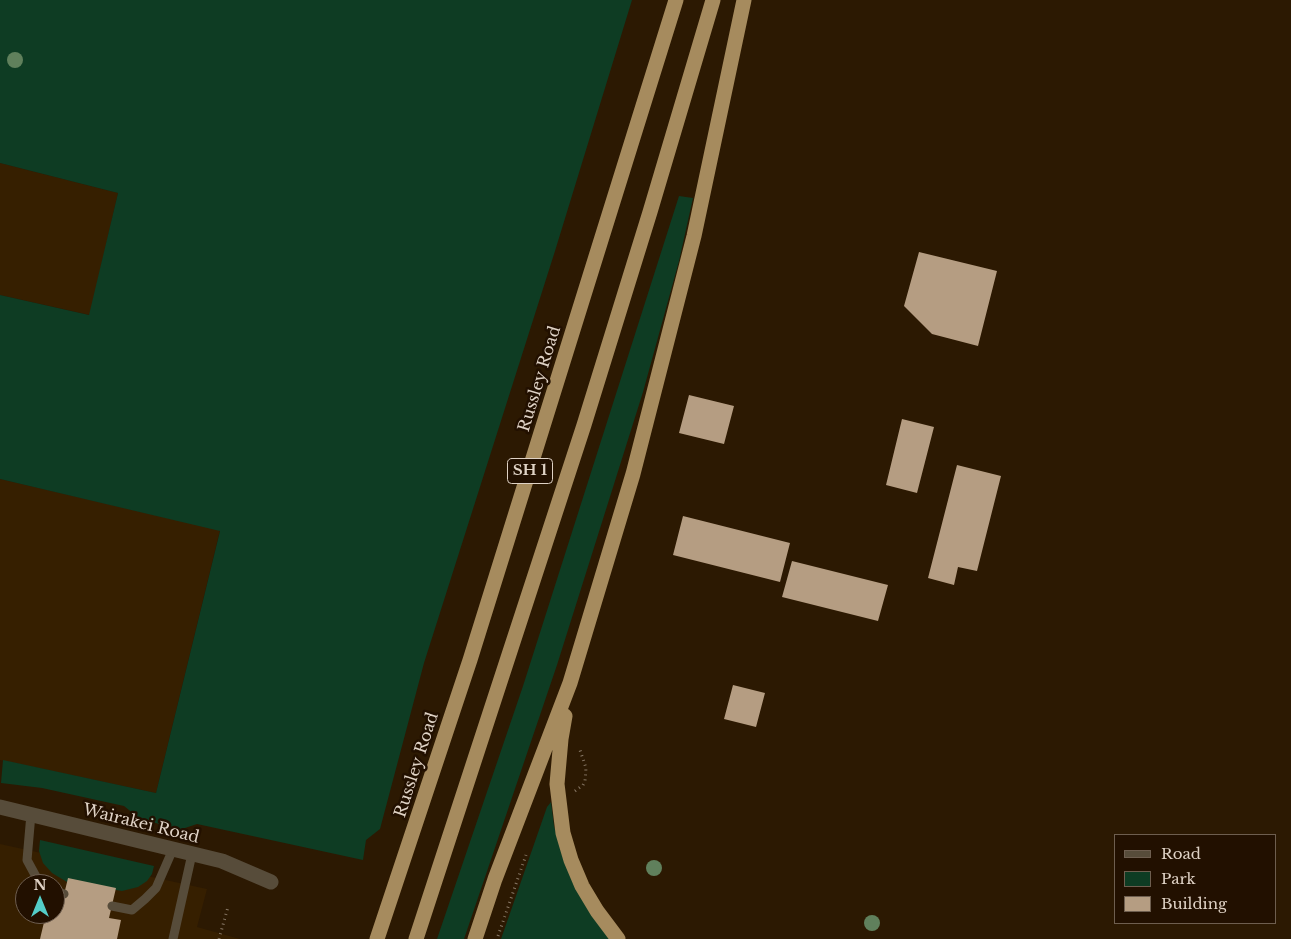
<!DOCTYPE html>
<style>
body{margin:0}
#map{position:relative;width:1291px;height:939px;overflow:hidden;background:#2c1902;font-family:"Libre Baskerville",serif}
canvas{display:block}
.legend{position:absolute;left:1114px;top:834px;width:162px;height:90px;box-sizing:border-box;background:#221000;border:1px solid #6e5e4f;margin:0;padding:6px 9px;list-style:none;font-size:15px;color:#dfd2c5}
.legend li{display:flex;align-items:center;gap:10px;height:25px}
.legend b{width:25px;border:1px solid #6e5e4f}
.north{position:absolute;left:15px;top:874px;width:50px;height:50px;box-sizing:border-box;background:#221000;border:1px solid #6e5e4f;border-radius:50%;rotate:0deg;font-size:14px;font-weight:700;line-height:20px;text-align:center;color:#dfd2c5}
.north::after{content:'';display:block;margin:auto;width:18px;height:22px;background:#54cdc7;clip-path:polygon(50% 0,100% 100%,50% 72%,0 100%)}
</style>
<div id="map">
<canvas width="1291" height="939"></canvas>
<ul class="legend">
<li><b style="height:6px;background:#574c3a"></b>Road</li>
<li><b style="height:14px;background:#0e3c23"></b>Park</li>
<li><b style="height:14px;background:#b59d82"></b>Building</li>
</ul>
<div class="north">N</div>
</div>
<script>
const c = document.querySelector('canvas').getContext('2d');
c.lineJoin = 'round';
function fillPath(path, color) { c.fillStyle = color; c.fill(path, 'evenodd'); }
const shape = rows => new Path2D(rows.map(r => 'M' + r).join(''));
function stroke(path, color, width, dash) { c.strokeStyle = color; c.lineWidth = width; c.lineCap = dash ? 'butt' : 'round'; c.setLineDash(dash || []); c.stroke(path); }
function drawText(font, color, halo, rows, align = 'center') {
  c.font = font + ' "Libre Baskerville",serif'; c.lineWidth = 5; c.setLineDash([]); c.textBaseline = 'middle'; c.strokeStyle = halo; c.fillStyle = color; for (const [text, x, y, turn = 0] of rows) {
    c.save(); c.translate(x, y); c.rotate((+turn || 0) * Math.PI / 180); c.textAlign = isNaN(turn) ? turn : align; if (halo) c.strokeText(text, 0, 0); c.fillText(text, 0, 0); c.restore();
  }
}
fillPath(shape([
 [0,163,118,193,90,315,0,295],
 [0,479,220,530,156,793,0,760],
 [0,844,207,889,197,927,240,939,0,939],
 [25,884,55,884,55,914,25,914]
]), '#361f00');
fillPath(shape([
 [0,0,632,0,555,251,424,663,380,829,366,840,363,860,197,824,179,830,139,818,124,806,42,788,1,783,3,760,156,793,220,531,0,479,0,295,89,315,118,193,0,163],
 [679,196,693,198,679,261,643,392,557,665,464,939,437,939,523,686],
 [551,802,554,826,562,855,610,939,501,939,547,807],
 [40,840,154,866,152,874,147,881,138,887,122,891,67,882,52,873,43,863,39,851]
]), '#0e3c23');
fillPath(shape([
 [919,252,997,271,978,346,932,334,904,306],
 [689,395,734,406,724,444,679,433],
 [902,419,934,427,917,493,886,485],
 [957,465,1001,476,977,571,958,567,954,585,928,578],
 [683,516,790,543,780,582,673,555],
 [792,561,888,585,878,621,782,597],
 [733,685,765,693,756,727,724,719],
 [68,878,116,888,109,918,121,920,117,939,40,939,46,914,55,914,55,906,61,907]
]), '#b59d82');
stroke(shape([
 [575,791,583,785,585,781,586,768,580,750],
 [498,936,526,855],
 [219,939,228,907]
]), '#887866', 3, [1, 4]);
stroke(shape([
 [31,814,27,860,40,884],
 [55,892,64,894],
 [112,906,132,910,145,899,156,888,173,849],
 [173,939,192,854]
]), '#574c3a', 9);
stroke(shape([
 [0,807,222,861,271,882]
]), '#574c3a', 15);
stroke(shape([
 [565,716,561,739,557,784,563,833,571,860,582,886,597,911,618,939],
 [377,939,470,660,676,0],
 [416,939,584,425,650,212,713,0],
 [475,939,495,879,570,683,633,474,694,236,744,0]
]), '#a68b5e', 15);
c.fillStyle = '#60805c';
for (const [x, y] of [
 [15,60],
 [654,868],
 [872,923]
]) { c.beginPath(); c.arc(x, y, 8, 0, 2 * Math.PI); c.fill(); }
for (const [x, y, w] of [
 [530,471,45]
]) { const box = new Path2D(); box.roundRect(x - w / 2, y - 12.5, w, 25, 4); c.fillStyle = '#221000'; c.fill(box); stroke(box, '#dfd2c5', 1); }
drawText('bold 15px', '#dfd2c5', null, [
 ["SH 1",530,471]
]);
drawText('16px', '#dfd2c5', '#221000', [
 ["Russley Road",540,379,-73],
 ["Russley Road",417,765,-72],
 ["Wairakei Road",141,824,14]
]);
</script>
